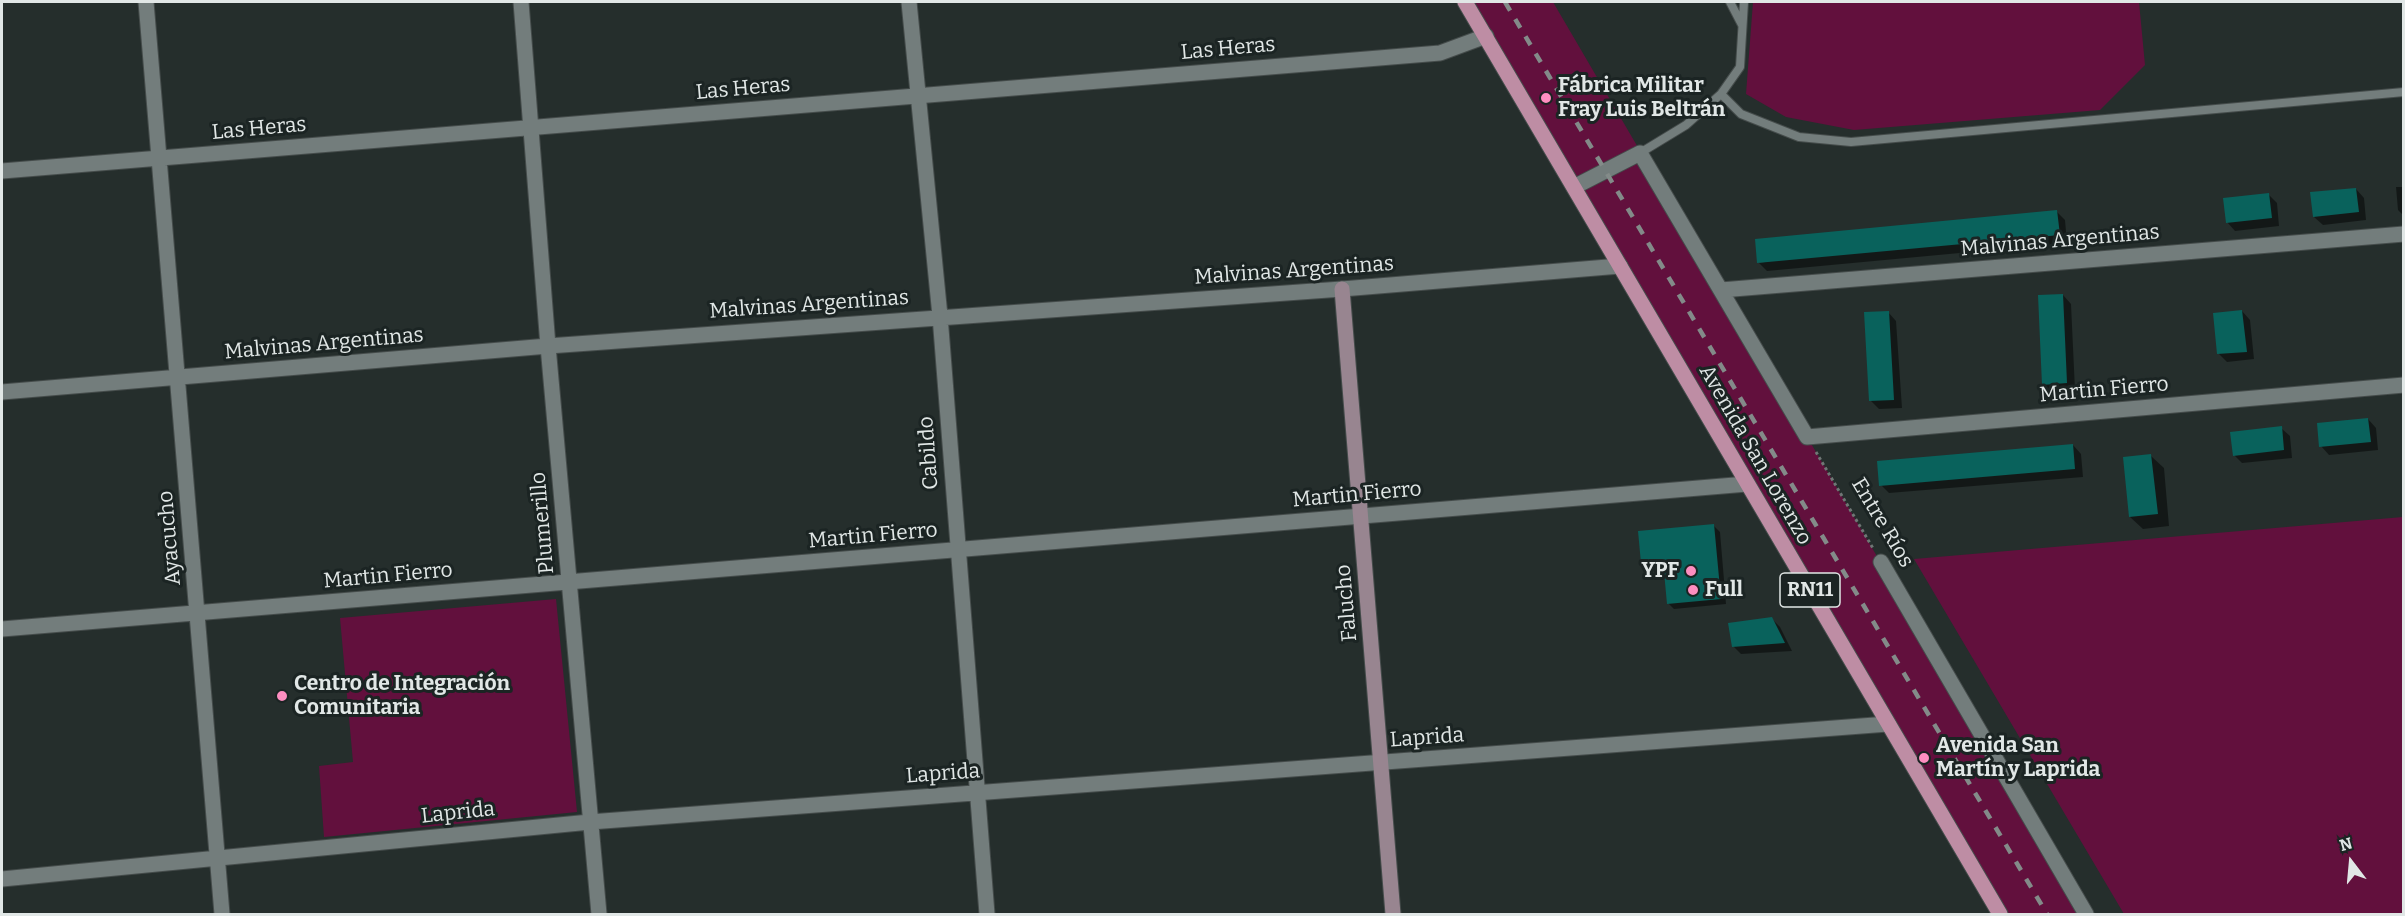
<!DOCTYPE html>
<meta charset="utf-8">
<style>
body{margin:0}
#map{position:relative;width:2405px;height:916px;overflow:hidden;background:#252e2c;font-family:Bitter,serif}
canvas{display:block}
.frame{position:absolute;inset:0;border:3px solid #e1e7e6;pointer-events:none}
.north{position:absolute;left:2321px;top:832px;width:60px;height:60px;-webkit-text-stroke:4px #1b2423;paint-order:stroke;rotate:344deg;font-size:16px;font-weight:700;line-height:24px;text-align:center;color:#e1e7e6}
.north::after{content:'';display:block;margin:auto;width:21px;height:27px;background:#e1e7e6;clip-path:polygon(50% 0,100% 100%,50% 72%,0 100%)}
</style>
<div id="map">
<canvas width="2405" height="916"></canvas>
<div class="frame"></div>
<div class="north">N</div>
</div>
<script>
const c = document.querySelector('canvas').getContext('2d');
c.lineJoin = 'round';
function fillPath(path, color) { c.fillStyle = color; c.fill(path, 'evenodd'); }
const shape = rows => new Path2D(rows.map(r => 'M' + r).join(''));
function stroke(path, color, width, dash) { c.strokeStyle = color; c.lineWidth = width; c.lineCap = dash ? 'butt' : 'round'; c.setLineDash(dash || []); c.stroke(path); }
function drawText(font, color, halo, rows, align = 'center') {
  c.font = font + ' Bitter,serif'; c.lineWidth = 6; c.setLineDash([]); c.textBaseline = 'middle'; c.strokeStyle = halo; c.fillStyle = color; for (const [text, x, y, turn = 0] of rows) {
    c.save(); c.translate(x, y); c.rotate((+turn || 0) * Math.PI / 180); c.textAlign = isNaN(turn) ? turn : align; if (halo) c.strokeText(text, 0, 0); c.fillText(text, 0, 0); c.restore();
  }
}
fillPath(shape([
 [1465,2,1553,2,2086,914,2000,914],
 [1753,2,2139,2,2145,65,2100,110,1854,130,1786,117,1746,94],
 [2403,517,2403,914,2124,914,1914,559],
 [556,599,577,812,324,837,319,766,353,762,340,618]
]), '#62103d');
fillPath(shape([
 [2396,187,2404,187,2404,216,2398,210],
 [2356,189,2364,198,2366,220,2323,225,2314,217],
 [2269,195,2277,203,2279,226,2235,231,2227,222],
 [2057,212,2065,220,2067,243,1767,271,1759,263],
 [2063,295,2071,304,2075,390,2052,392,2043,384],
 [2242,311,2250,320,2254,359,2227,362,2219,354],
 [1888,312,1896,321,1902,408,1879,409,1871,401],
 [2368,419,2376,428,2378,450,2329,455,2321,446],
 [2281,428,2290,436,2292,458,2242,463,2234,455],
 [2073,445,2081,454,2083,477,1889,493,1881,485],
 [2151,456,2164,468,2169,526,2143,529,2130,517],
 [1714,526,1720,532,1726,604,1674,609,1668,603,1665,567,1648,569,1642,563],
 [1772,619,1780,627,1792,651,1741,654,1733,646]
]), '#0007');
fillPath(shape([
 [2356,188,2359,212,2313,217,2310,192],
 [2269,193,2272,218,2226,223,2223,198],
 [2057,210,2060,235,1757,263,1755,239],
 [2063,294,2067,383,2042,385,2038,295],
 [2242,310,2247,352,2217,354,2213,313],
 [1889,311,1894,400,1869,401,1864,312],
 [2368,418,2371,442,2319,447,2317,423],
 [2282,426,2284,450,2233,456,2230,432],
 [2073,444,2075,469,1879,486,1877,461],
 [2151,454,2158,514,2129,517,2123,457],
 [1714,524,1721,599,1667,604,1663,561,1641,563,1638,531],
 [1772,617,1785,643,1732,647,1728,623]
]), '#09625c');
const lane = shape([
 [1730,2,1742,25],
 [1721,94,1741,114,1799,137,1851,142,2404,92],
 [1640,153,1686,125,1721,94,1740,67,1744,2]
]);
const street = shape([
 [146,2,222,914],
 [521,2,548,346,599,914],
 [909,2,940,316,987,914],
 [2,171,1440,53,1486,36],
 [1574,187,1640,153,1807,437,2404,385],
 [1721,290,2404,234],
 [2,392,548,346,1342,289,1620,266],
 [1881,562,2086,914],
 [2,629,1747,484],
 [2,879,590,822,1888,724]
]);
const secondary = shape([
 [1342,289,1393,914]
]);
const primary = shape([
 [1465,2,2000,914]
]);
stroke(lane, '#454c4b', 10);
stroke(street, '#454c4b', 17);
stroke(secondary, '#454c4b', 17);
stroke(primary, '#454c4b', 17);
stroke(shape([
 [1816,452,1874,550]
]), '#6f7775', 3, [3, 3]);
stroke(lane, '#737d7c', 8);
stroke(street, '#737d7c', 15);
stroke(secondary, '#988590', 15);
stroke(primary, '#be8da4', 15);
stroke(shape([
 [1505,2,2047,914]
]), '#838b89', 4.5, [10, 10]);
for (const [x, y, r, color] of [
 [1546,98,6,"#fd8ec0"],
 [1691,571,6,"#fd8ec0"],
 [1693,590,6,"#fd8ec0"],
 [282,696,6,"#fd8ec0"],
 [1924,758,6,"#fd8ec0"]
]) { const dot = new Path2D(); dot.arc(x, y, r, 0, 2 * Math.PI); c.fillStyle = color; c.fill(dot); stroke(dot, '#1b2423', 2); }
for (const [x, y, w] of [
 [1810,590,60]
]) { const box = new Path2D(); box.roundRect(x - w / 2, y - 17, w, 34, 4.5); c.fillStyle = '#1b2423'; c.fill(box); stroke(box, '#e1e7e6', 1.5); }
drawText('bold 20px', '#e1e7e6', null, [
 ["RN11",1810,590]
]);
drawText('21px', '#e1e7e6', '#1b2423', [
 ["Las Heras",1228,49,-5],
 ["Las Heras",743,89,-5],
 ["Las Heras",259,129,-5],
 ["Malvinas Argentinas",2060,241,-5],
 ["Malvinas Argentinas",1294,271,-4],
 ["Malvinas Argentinas",809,305,-4],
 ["Malvinas Argentinas",324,344,-5],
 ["Martin Fierro",2104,390,-5],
 ["Cabildo",929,453,-94],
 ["Avenida San Lorenzo",1755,455,60],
 ["Martin Fierro",1357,495,-5],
 ["Plumerillo",543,523,-95],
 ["Entre Ríos",1882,523,59],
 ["Martin Fierro",873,536,-5],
 ["Ayacucho",170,538,-95],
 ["Martin Fierro",388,576,-5],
 ["Falucho",1347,603,-95],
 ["Laprida",1427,738,-4],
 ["Laprida",943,774,-4],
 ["Laprida",458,813,-6]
]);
drawText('bold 21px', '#e1e7e6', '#1b2423', [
 ["Fábrica Militar",1558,86],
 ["Fray Luis Beltrán",1558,110],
 ["YPF",1679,571,"right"],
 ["Full",1705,590],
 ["Centro de Integración",294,684],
 ["Comunitaria",294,708],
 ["Avenida San",1936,746],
 ["Martín y Laprida",1936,770]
], 'left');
</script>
